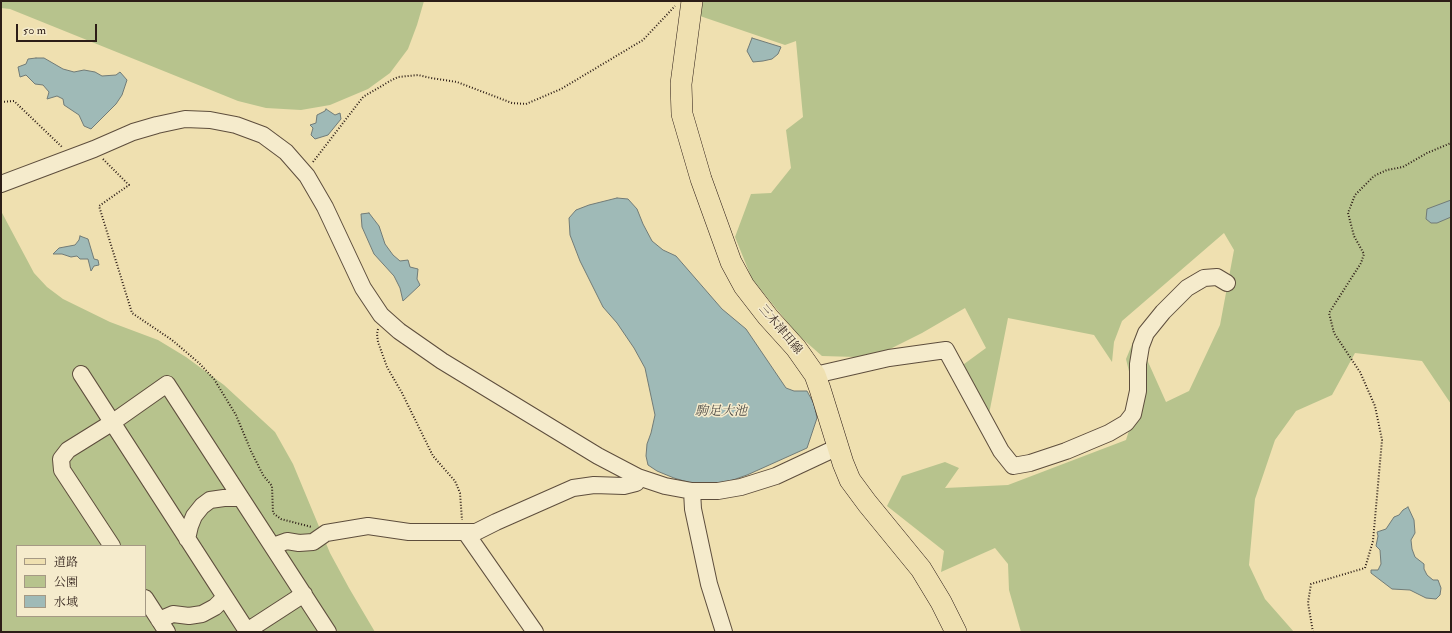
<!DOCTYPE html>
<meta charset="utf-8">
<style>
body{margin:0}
#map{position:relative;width:1452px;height:633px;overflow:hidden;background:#efe0b0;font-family:"IM FELL Double Pica","Noto Serif JP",serif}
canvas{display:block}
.frame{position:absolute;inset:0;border:2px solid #2d1d17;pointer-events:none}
.legend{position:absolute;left:16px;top:545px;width:130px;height:72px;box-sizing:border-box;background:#f5ebcc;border:1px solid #a59984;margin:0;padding:5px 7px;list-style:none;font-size:12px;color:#2d1d17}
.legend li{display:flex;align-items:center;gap:8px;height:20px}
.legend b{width:20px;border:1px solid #a59984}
.scale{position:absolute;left:16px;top:24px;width:81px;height:18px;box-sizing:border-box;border:2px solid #2d1d17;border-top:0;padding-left:5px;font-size:12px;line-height:14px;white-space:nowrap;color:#2d1d17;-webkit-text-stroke:3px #f5ebcc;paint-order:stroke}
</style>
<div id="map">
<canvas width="1452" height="633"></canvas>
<div class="frame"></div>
<ul class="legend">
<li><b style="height:5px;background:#efe0b0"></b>道路</li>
<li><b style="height:11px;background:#b7c38d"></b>公園</li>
<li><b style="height:11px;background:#9fbab7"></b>水域</li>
</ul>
<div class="scale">50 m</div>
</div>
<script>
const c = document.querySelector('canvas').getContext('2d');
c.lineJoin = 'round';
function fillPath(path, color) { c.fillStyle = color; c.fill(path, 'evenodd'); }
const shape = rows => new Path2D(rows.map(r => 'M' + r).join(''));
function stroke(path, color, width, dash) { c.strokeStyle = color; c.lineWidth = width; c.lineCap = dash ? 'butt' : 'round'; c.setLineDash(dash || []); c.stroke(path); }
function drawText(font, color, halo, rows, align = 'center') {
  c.font = font + ' "IM FELL Double Pica","Noto Serif JP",serif'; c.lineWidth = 3; c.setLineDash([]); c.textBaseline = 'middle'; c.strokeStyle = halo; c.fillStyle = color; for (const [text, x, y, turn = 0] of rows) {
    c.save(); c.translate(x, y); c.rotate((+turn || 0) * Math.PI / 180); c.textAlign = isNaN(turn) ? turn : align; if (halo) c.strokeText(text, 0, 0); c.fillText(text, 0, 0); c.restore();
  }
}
fillPath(shape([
 [1,1,424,1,417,25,408,49,390,73,368,89,330,105,301,110,266,108,238,101,10,9,1,8],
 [701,1,1451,1,1451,404,1422,361,1355,353,1332,395,1296,411,1275,440,1255,499,1249,565,1265,599,1294,632,1021,632,1009,590,1008,564,995,548,941,572,944,551,887,506,902,476,945,462,959,468,945,488,1008,485,1126,440,1137,405,1126,359,1136,335,1166,402,1189,391,1220,325,1234,250,1224,233,1122,321,1114,342,1112,362,1094,335,1008,318,989,414,960,367,986,348,965,308,922,333,890,349,856,357,822,356,797,334,752,279,735,237,751,194,771,193,791,168,786,130,803,117,796,41,785,45,700,16],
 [1,211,34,273,47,287,63,299,110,322,158,340,186,357,224,385,275,432,293,464,330,553,349,588,375,632,1,632],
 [17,546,145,546,145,616,17,616]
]), '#b7c38d');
const water = shape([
 [752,38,781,47,778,54,772,59,763,61,753,62,747,51,752,38],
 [36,58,44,58,63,69,74,72,84,70,95,72,102,76,116,75,120,72,127,80,122,95,116,104,91,129,84,126,79,115,64,105,63,99,57,96,47,99,49,92,43,85,35,84,26,75,20,77,18,67,26,64,28,59,36,58],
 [326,109,335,115,340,113,341,119,328,135,315,139,311,135,313,128,310,125,316,123,317,115,325,111,326,109],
 [617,198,628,199,637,209,643,224,652,241,663,250,676,256,722,309,746,329,786,388,794,391,807,391,814,404,817,418,807,448,747,475,730,481,712,484,691,483,674,478,657,471,648,465,646,456,647,444,651,433,655,415,645,368,634,348,617,323,603,307,580,261,570,235,569,218,576,210,589,205,617,198],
 [1451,200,1451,217,1437,223,1431,223,1426,219,1427,209,1451,200],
 [369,213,379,226,385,244,393,255,400,261,408,260,410,267,418,269,417,279,420,285,403,301,400,288,394,276,374,254,362,227,361,214,369,213],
 [80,236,88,239,94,259,98,260,99,265,94,266,91,271,88,259,80,259,77,256,71,257,62,254,53,254,59,248,75,245,79,240,80,236],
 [1408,507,1414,520,1415,533,1411,540,1412,549,1415,557,1424,564,1424,569,1427,575,1433,580,1438,580,1441,588,1440,595,1436,599,1426,598,1410,590,1392,589,1371,573,1371,570,1378,570,1381,564,1380,550,1376,546,1378,536,1377,532,1386,529,1394,517,1399,515,1403,510,1408,507]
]);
fillPath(water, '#9fbab7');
stroke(water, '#717b77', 1);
const minor = shape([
 [1,184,94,149,133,132,157,125,185,119,210,120,236,125,263,135,286,152,307,176,325,207,363,288,381,315,399,331,442,361,598,456,638,477,665,486,692,491,718,491,741,487,776,476,838,447],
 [81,374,225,597,215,607,202,614,189,616,173,614,159,620],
 [815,375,889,358,946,350,1001,451,1013,466,1030,463,1066,451,1109,433,1126,423,1133,414,1138,391,1138,364,1141,346,1146,333,1163,312,1187,288,1204,278,1217,277,1227,283],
 [692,491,693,509,709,584,724,632],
 [466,533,535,632],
 [187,539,190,526,194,516,202,506,210,500,224,498,241,498,328,632],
 [112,546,62,470,61,459,68,450,113,422,167,384,241,498],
 [273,546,287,541,299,543,313,542,326,533,368,526,409,532,476,532,496,522,573,488,594,485,624,486,636,483,638,477],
 [225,597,247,631,304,594],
 [145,598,167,632]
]);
const major = shape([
 [692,1,681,84,682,114,701,179,731,262,744,286,768,317,796,348,815,375,820,389,843,463,850,480,867,503,921,569,941,602,956,632]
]);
stroke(minor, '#5e4e3d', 18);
stroke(major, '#2d1d17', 22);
stroke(shape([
 [1,102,14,101,62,147],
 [103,159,129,185,99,206,132,313,172,340,199,363,214,379,236,415,251,451,263,475,272,486,273,513,281,519,312,527],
 [313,162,363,97,390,81,398,77,418,75,431,78,457,82,512,103,526,104,561,89,643,40,675,6],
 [378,329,377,334,378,342,387,367,402,393,433,456,455,481,460,493,462,520],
 [1313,632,1308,603,1311,584,1365,568,1373,541,1382,440,1375,406,1360,372,1334,333,1329,313,1361,263,1364,254,1354,236,1348,213,1355,195,1374,176,1387,170,1403,167,1427,153,1451,143]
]), '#2d1d17', 2, [1, 2]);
stroke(minor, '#f5ebcc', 16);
stroke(major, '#efe0b0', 21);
drawText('12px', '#2d1d17', '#f5ebcc', [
 ["三木津田線",780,330,50]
]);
drawText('italic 13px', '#4f4c47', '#f5ebcc', [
 ["駒足大池",721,412]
]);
</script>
